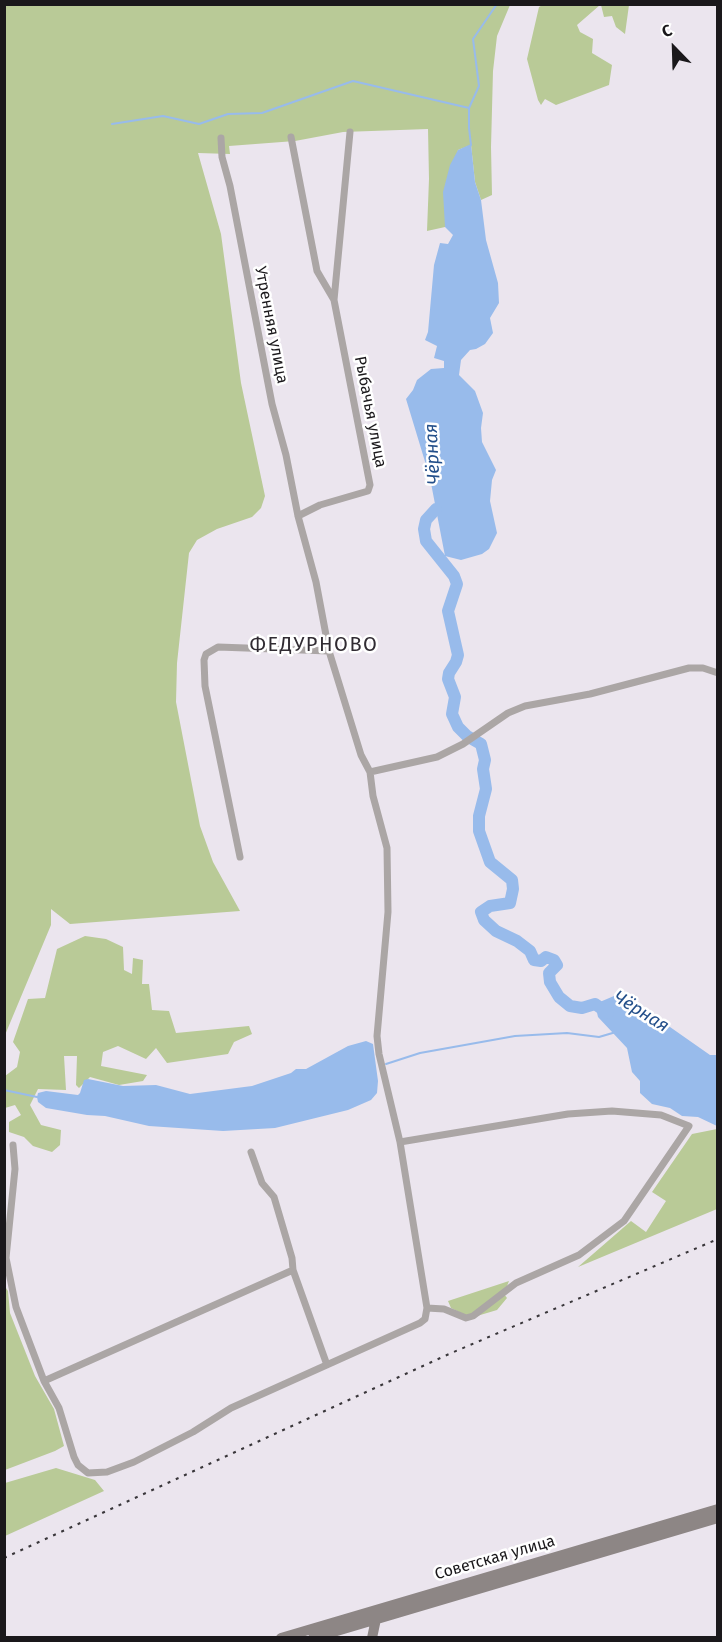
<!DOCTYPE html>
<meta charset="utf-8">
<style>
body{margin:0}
#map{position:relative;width:722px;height:1642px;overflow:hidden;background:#ebe5ee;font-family:"Fira Sans",sans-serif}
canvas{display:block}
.frame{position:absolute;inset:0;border:6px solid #1a181b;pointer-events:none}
.north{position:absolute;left:644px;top:18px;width:60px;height:60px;-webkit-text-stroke:4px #fff;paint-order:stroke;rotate:337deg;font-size:16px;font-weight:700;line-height:24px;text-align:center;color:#1a181b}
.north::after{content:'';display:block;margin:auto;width:21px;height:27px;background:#1a181b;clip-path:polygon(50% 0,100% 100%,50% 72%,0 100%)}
</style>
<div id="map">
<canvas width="722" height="1642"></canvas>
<div class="frame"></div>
<div class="north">С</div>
</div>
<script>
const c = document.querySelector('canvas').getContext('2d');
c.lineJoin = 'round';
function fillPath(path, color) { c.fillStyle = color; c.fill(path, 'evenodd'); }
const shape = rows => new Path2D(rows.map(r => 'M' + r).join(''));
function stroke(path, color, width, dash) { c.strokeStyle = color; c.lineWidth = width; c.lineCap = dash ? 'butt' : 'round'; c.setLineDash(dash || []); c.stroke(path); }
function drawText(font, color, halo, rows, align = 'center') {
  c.font = font + ' "Fira Sans",sans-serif'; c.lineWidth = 5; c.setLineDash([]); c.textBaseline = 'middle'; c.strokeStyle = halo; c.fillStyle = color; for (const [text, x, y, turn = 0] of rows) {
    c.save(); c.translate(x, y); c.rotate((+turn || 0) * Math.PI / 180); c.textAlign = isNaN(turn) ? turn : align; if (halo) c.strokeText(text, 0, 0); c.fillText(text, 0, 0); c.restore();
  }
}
fillPath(shape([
 [544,4,600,5,577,25,580,32,593,39,592,53,612,65,609,85,556,105,545,99,541,105,538,100,527,59,539,7],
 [4,5,510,5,497,36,493,71,491,147,492,195,481,200,475,182,471,145,458,150,445,214,445,227,427,231,429,179,428,129,343,132,295,141,229,146,230,154,198,153,221,234,241,383,265,496,261,508,252,517,217,529,197,540,189,553,177,663,176,702,200,826,213,862,240,911,70,924,51,909,51,925,5,1035],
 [601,5,629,5,625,34,616,27,612,16,604,17],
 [85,936,106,939,123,947,124,970,132,974,133,958,143,960,142,984,149,984,152,1010,169,1011,176,1033,249,1026,252,1034,234,1042,228,1054,167,1063,156,1048,146,1059,118,1046,103,1052,101,1066,147,1075,143,1081,119,1085,90,1077,79,1088,76,1085,77,1056,64,1056,66,1090,38,1089,30,1105,41,1125,61,1130,60,1145,52,1152,33,1146,24,1137,9,1132,9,1122,21,1115,15,1105,5,1108,5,1076,17,1067,20,1052,13,1042,28,999,45,998,57,949],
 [717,1129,717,1209,578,1267,631,1221,646,1232,666,1201,652,1192,692,1134],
 [509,1281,504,1294,507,1298,497,1310,477,1316,467,1316,451,1308,448,1301],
 [4,1285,8,1291,10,1313,35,1376,54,1409,64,1446,55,1451,5,1470],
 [56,1468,95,1480,104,1491,5,1536,5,1483]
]), '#b9ca97');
fillPath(shape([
 [471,144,475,182,481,200,486,240,498,283,499,303,490,318,493,333,485,344,476,349,470,350,461,360,459,375,475,391,483,413,481,428,482,442,496,470,492,480,490,501,497,533,489,549,482,554,461,560,445,556,430,478,406,399,413,390,417,380,431,369,444,368,444,361,434,358,437,346,425,340,428,332,434,265,440,243,448,244,453,235,445,227,443,192,450,165,458,150],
 [614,996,629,1005,650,1013,710,1055,717,1055,717,1126,698,1117,682,1116,670,1108,652,1104,640,1093,640,1081,632,1072,627,1048,598,1017,595,1004],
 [366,1041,373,1044,378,1081,377,1093,371,1100,348,1110,275,1128,223,1131,149,1126,105,1116,87,1115,46,1108,38,1102,37,1097,38,1093,46,1091,78,1095,80,1093,84,1080,88,1079,123,1086,156,1085,190,1094,252,1086,291,1073,296,1069,306,1069,348,1046]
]), '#98bbeb');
stroke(shape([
 [112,124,163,116,199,124,228,114,262,113,353,81,469,108],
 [471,145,469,128,469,108,479,86,473,39,497,4],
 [386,1064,420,1053,515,1036,567,1033,599,1037,616,1032],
 [4,1090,37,1097]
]), '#98bbeb', 2);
stroke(shape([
 [436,509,426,520,424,529,426,541,454,576,457,584,448,611,458,655,456,662,449,673,448,679,455,697,452,714,458,727,467,736,481,744,485,760,483,769,486,789,479,816,479,831,490,862,512,880,513,889,510,903,490,906,481,912,484,920,496,931,517,941,530,951,534,960,541,961,546,957,554,960,557,965,549,973,550,982,559,997,570,1006,582,1008,595,1004,608,1013]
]), '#98bbeb', 12);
stroke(shape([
 [291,137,317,271,334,300],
 [298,516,320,505,368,491,370,485,334,300,350,132],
 [370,772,437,757,463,744,508,713,525,706,590,694,689,668,703,668,718,673],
 [240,857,205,686,204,660,206,654,218,647,329,651],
 [400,1142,568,1114,612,1111,661,1115,689,1126,624,1221,579,1255,516,1283,473,1316,466,1318,444,1309,427,1308],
 [13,1145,15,1169,6,1258,16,1307,44,1381,59,1408,74,1457,78,1465,88,1473,107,1472,134,1462,193,1432,231,1408,420,1323,425,1319,427,1308,400,1142,379,1054,377,1036,388,912,387,848,373,796,370,772,361,755,329,651,316,582,298,516,286,455,272,404,230,186,222,157,221,138],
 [251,1152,262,1183,274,1197,292,1258,293,1270],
 [44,1381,293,1270,327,1365]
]), '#aba6a5', 7);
stroke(shape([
 [281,1638,718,1509],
 [313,1638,718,1518],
 [372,1638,376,1619]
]), '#8d8685', 10);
stroke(shape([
 [4,1558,449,1354,718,1239]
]), '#39363a', 2, [3, 6]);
drawText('16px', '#1a181b', '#fff', [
 ["Утренняя улица",271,325,79],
 ["Рыбачья улица",370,412,79],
 ["Советская улица",495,1558,-16]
]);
drawText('italic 18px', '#234f8a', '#fff', [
 ["Чёрная",433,454,-93],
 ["Чёрная",641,1012,32]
]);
c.letterSpacing = '1.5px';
drawText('20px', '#312c33', '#fff', [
 ["ФЕДУРНОВО",314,645]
]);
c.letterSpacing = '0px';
</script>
